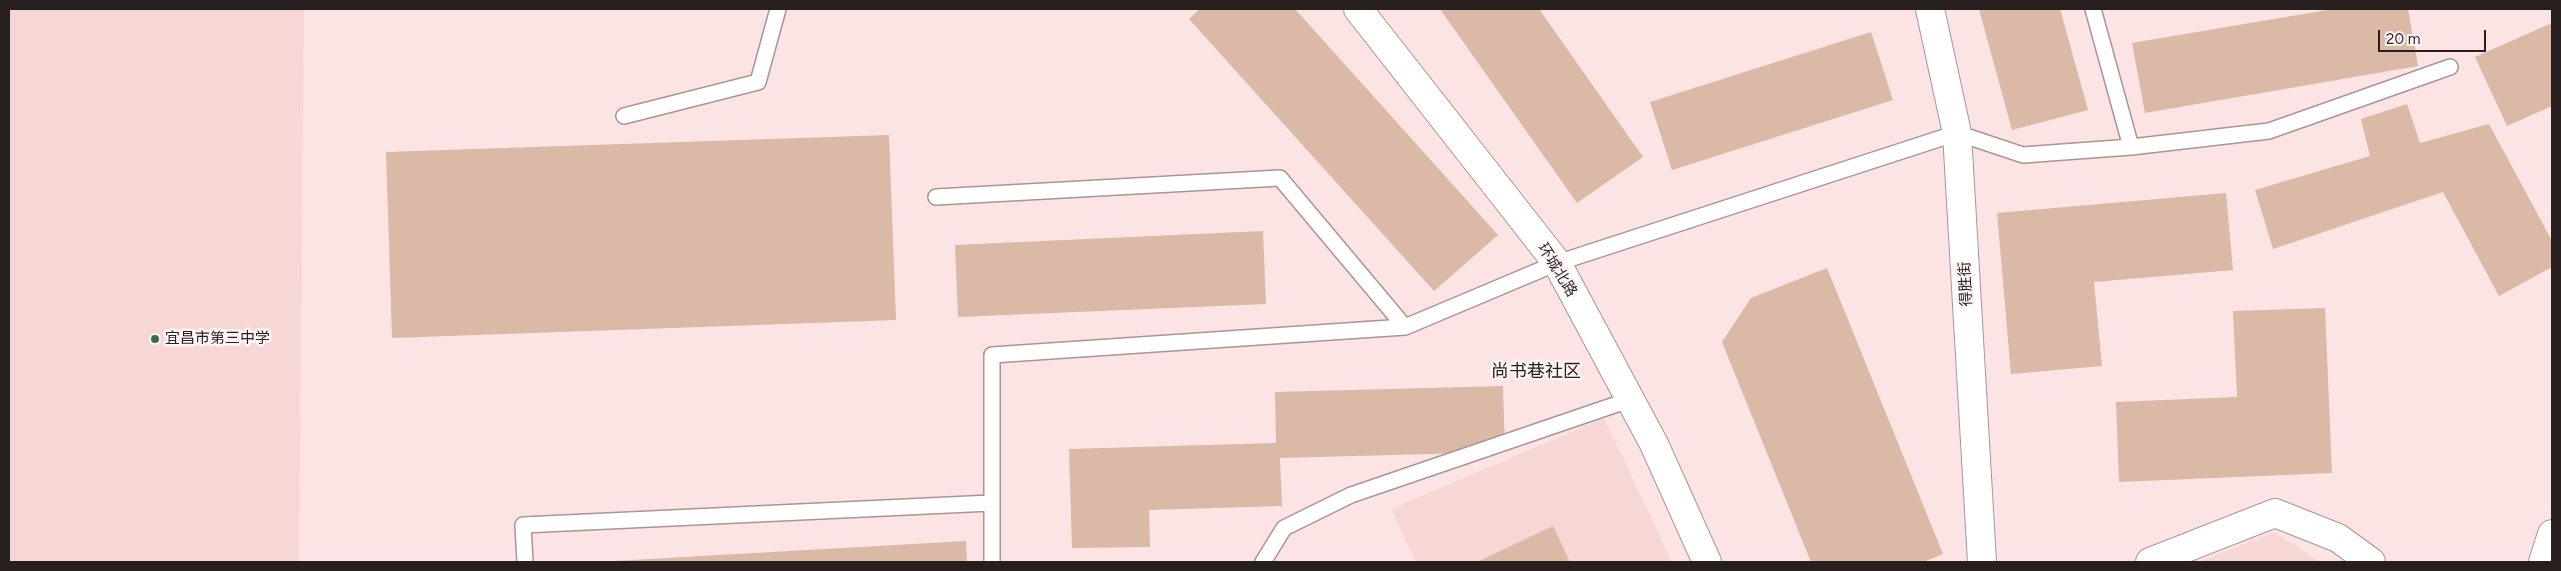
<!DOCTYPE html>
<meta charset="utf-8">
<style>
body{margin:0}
#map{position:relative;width:2561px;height:571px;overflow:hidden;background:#fbe4e3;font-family:Figtree,sans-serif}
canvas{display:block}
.frame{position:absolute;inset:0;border:10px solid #271f1e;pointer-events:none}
.scale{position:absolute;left:2378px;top:30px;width:108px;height:22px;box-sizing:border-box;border:2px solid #271f1e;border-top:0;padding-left:6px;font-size:15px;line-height:18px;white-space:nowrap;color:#271f1e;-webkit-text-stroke:4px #fef5f4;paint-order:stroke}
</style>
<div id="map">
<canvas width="2561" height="571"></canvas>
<div class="frame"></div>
<div class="scale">20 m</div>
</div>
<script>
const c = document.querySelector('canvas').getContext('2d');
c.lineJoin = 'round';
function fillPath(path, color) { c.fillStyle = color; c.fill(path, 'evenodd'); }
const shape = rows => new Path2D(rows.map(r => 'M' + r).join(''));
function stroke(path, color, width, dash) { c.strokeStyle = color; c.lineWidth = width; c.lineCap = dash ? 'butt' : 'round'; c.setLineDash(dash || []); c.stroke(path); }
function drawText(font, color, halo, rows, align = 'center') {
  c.font = font + ' Figtree,"Noto Sans SC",sans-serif'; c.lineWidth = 5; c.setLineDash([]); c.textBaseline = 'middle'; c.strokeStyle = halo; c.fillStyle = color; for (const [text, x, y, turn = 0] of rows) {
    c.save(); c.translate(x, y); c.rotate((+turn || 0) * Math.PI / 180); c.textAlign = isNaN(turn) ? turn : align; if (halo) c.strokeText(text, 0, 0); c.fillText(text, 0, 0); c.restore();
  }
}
fillPath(shape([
 [9,9,304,9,299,562,9,562],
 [1604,418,1672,562,1416,562,1391,509],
 [2274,532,2320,562,2199,562]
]), '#f7d7d6');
fillPath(shape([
 [1200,9,1295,9,1498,235,1434,291,1189,19],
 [1440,9,1539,9,1643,157,1577,203],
 [1979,9,2060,9,2088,110,2012,130],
 [2333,9,2408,9,2418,66,2145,113,2132,43],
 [2552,23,2552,106,2507,126,2475,57],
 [1871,32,1893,100,1672,170,1650,102],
 [2407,104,2420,143,2489,124,2552,241,2552,267,2499,296,2443,192,2273,249,2255,190,2370,156,2361,119],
 [889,135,896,320,392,338,386,152],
 [2226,193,2233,270,2094,282,2102,366,2011,374,1997,213],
 [1263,231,1266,304,958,317,955,245],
 [1827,268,1943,554,1923,562,1811,562,1722,342,1751,298],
 [2325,308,2332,473,2119,482,2116,402,2237,397,2233,311],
 [1503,386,1505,452,1280,458,1282,506,1149,510,1150,547,1072,548,1069,449,1276,443,1275,392],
 [1553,526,1570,562,1477,562],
 [966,541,967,562,615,562,614,561]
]), '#dab9a7');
const service = shape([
 [2093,9,2131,147],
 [624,116,758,82,778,9],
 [936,197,1280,178,1405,327],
 [525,562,523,525,991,503],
 [992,562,992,355,1405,327,1557,263,1957,133,2023,155,2131,147,2269,131,2450,67],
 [1263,562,1284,528,1351,495,1629,400]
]);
const minor = shape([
 [1930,9,1957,133,1982,562],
 [2150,562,2275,513,2338,538,2371,562]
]);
const tertiary = shape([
 [2543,562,2552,534]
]);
const secondary = shape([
 [1358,9,1557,263,1654,444,1707,562]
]);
stroke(service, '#aa9594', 18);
stroke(minor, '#aa9594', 30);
stroke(tertiary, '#aa9594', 30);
stroke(secondary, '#aa9594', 30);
stroke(service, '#fff', 15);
stroke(minor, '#fff', 28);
stroke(tertiary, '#fff', 28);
stroke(secondary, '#fff', 28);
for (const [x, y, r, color] of [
 [155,339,5,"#336c53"]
]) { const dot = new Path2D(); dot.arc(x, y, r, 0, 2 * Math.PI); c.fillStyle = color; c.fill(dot); stroke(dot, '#fef5f4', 2); }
drawText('15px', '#271f1e', '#fef5f4', [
 ["环城北路",1557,270,58],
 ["得胜街",1966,284,-93]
]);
drawText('15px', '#271f1e', '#fef5f4', [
 ["宜昌市第三中学",165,339]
], 'left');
drawText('18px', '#271f1e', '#fef5f4', [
 ["尚书巷社区",1536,372]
]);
</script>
